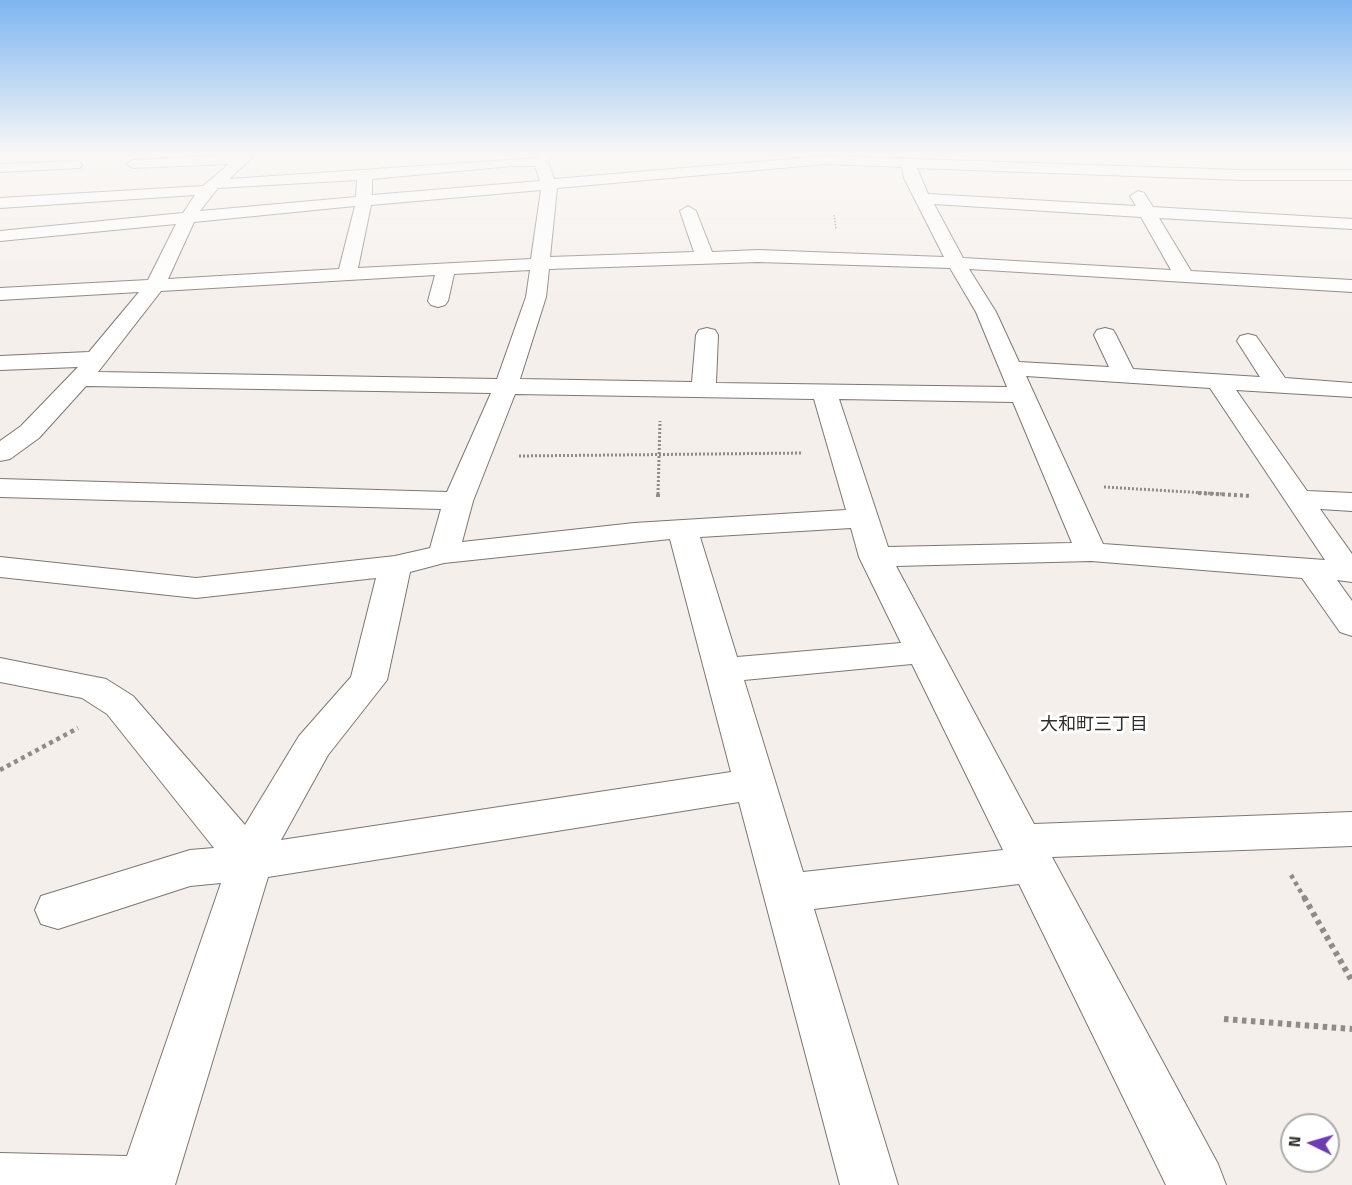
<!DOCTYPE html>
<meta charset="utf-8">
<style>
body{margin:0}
#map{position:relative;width:1352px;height:1185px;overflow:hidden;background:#f5efeb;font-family:"Titillium Web",sans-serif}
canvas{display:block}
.north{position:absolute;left:1280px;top:1113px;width:60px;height:60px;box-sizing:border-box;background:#fff;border:2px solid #acabab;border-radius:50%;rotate:275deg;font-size:16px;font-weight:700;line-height:24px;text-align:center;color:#302e2c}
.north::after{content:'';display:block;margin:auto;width:21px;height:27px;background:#6d3cb3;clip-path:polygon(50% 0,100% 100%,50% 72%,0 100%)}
</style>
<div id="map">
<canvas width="1352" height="1185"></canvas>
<div class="north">N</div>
</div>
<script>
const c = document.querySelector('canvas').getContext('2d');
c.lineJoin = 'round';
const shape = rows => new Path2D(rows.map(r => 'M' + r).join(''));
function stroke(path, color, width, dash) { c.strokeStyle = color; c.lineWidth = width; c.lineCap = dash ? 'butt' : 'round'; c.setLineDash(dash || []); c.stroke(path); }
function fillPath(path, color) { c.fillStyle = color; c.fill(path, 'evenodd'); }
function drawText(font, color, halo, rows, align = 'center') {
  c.font = font + ' "Titillium Web","Noto Sans JP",sans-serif'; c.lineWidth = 6; c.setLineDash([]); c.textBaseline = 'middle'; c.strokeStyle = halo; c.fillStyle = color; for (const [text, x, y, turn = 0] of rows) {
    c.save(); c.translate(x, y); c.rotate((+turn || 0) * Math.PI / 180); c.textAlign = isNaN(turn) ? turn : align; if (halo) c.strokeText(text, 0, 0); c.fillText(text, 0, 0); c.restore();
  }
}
const minor = shape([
 [256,154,229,179,537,158,540,154,554,154,548,162,554,179,826,156,1241,170,1352,170,1352,180,1241,180,917,168,928,194,1136,206,1130,196,1138,191,1144,193,1153,207,1352,219,1352,229,1159,218,1191,271,1352,280,1352,292,969,269,996,312,1019,362,1109,367,1094,335,1097,330,1105,328,1113,330,1116,335,1133,369,1260,377,1237,341,1240,336,1248,334,1256,336,1285,378,1352,383,1352,397,1236,390,1307,491,1352,493,1352,511,1320,509,1352,554,1352,582,1337,580,1352,601,1352,636,1340,632,1302,578,1091,561,896,566,1034,824,1352,812,1352,846,1052,857,1218,1164,1226,1185,1166,1185,1019,884,814,909,898,1185,840,1185,739,802,268,877,175,1185,0,1185,0,1153,127,1156,221,883,190,886,58,929,41,924,35,910,41,896,190,850,214,848,107,714,82,698,0,682,0,658,106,679,133,696,245,825,299,736,351,677,376,578,196,598,0,577,0,557,196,578,395,556,430,548,441,509,0,497,0,479,447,492,491,393,86,386,39,438,10,459,0,461,0,441,21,426,78,367,0,370,0,356,89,352,139,292,0,300,0,288,148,280,176,224,0,241,0,231,183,213,195,195,0,208,0,198,203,186,229,164,133,168,126,164,133,160,256,154],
 [826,164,902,167,904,178,944,257,758,250,712,252,696,211,688,206,680,211,694,252,550,257,557,188,826,164],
 [512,166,535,166,540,181,372,195,372,179,512,166],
 [357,180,356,197,200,211,218,188,357,180],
 [541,190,531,259,358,268,371,205,541,190],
 [934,204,1141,217,1171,270,963,258,934,204],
 [355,206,339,269,168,279,194,222,355,206],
 [758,262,950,268,976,312,1007,387,716,383,718,335,715,330,707,328,699,330,696,335,692,382,520,379,546,297,549,269,758,262],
 [530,270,526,297,497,379,98,372,161,291,435,275,428,301,431,305,438,307,445,305,448,301,454,274,530,270],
 [1026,376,1210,388,1325,560,1103,544,1026,376],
 [515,394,814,399,846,510,634,523,462,542,473,501,515,394],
 [839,399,1013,402,1072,543,888,547,839,399],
 [851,528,859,557,901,643,737,657,700,537,851,528],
 [670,539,731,772,281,840,328,755,387,680,410,572,444,563,670,539],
 [912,664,1003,850,803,872,744,680,912,664],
 [75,161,80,162,82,165,80,168,0,172,0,164,75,161]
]);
stroke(minor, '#7d7774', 2);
stroke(shape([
 [834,215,836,229]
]), '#8f8b88', 1.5, [1.5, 1.5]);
stroke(shape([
 [519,456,803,453],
 [1104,487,1222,494],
 [658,494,660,421]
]), '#8f8b88', 3, [2, 2]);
stroke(shape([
 [1198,493,1252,496],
 [658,497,658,493]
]), '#8f8b88', 4, [3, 3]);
stroke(shape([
 [0,770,78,728],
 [1291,875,1305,899]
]), '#8f8b88', 4.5, [4, 4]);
stroke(shape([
 [1304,897,1352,981],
 [1224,1019,1352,1029]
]), '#8f8b88', 6, [4.5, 4.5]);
fillPath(minor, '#fff');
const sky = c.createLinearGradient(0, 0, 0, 320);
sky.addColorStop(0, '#7db5f1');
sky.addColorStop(0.48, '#faf8f6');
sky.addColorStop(1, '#faf8f600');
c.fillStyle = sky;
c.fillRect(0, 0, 1352, 320);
drawText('18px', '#302e2c', '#fff', [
 ["大和町三丁目",1094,726]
]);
</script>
